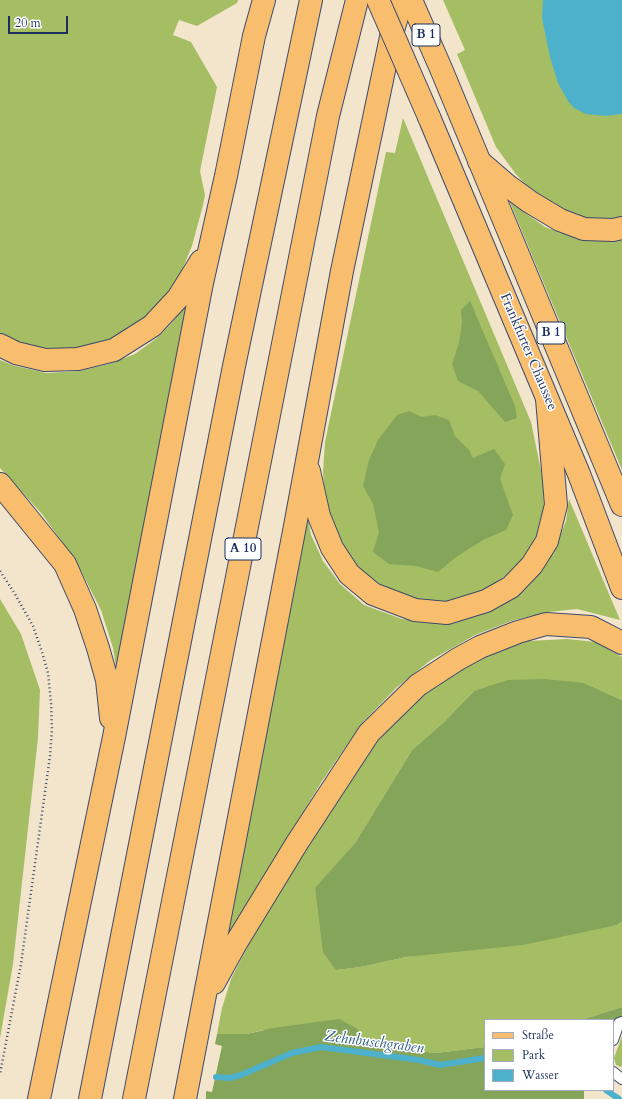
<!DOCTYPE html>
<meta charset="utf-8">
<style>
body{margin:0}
#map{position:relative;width:622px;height:1099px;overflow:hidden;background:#f2e5cb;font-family:Cardo,serif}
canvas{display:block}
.legend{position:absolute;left:484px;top:1019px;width:130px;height:72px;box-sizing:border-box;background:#fff;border:1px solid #a4acbf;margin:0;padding:5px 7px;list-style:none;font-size:12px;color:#1b2f5e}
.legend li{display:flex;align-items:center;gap:8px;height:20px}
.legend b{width:20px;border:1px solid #a4acbf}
.scale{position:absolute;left:8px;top:16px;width:60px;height:18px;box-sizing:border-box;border:2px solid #1b2f5e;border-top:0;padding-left:5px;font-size:12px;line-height:14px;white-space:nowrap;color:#1b2f5e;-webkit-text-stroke:3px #fff;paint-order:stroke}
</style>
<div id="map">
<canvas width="622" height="1099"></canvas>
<ul class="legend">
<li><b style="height:5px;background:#f9be6d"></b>Straße</li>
<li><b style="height:11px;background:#a5be64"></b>Park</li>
<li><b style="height:11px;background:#4db1cc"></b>Wasser</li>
</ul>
<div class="scale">20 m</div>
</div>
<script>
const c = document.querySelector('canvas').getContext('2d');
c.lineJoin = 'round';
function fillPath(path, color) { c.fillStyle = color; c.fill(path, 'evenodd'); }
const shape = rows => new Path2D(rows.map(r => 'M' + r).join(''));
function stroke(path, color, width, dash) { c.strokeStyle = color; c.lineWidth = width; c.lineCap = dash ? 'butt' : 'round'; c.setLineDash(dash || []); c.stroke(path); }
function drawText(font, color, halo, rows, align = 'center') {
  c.font = font + ' Cardo,serif'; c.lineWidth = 3; c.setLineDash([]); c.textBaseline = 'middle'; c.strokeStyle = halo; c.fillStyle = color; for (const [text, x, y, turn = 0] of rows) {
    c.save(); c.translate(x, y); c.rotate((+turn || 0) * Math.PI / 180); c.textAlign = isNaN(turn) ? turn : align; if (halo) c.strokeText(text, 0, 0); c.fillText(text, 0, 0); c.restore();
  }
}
fillPath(shape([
 [0,0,238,0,237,3,197,26,179,20,173,35,191,42,217,87,200,171,205,195,203,205,192,246,180,275,166,297,141,322,109,341,74,349,48,349,21,344,0,334],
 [443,0,622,0,622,218,608,221,576,217,532,192,515,173,496,147,457,54,465,50],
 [403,118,531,422,543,480,544,509,537,537,525,560,495,584,468,600,431,603,401,596,373,582,356,566,331,528,325,503,323,472,325,442,386,152,395,153],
 [506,193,528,215,545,227,575,238,601,241,622,240,622,470],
 [194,294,118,679,113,648,101,610,77,563,42,514,0,468,0,360,12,365,46,373,80,371,109,364,135,354,157,338,171,324],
 [569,499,620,620,577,609,549,612,514,620,475,635,431,660,397,687,362,723,322,781,222,946,307,512,311,535,323,561,340,584,364,605,402,619,434,623,458,621,489,612,518,595,540,572,554,551,566,521],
 [0,599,21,634,40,690,38,738,13,964,0,1038],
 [567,639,596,642,622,657,622,700,584,683,474,691,444,722,412,750,355,843,315,889,336,970,361,967,406,957,444,952,617,925,622,922,622,1007,581,1020,485,1020,485,1047,436,1053,378,1047,363,1044,263,1030,247,1034,217,1034,222,1008,231,979,258,926,324,820,371,748,407,708,443,679,483,657,528,641],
 [622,1036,622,1066,621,1067,616,1065,614,1058]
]), '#a5be64');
fillPath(shape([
 [470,301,515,406,517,418,505,422,478,391,458,381,452,364,459,343,462,323,461,310],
 [409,411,422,417,435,415,449,420,455,436,469,450,473,458,494,449,505,464,500,479,513,515,506,530,483,540,456,557,438,572,416,566,389,564,373,552,379,532,373,504,363,486,369,460,378,440,397,415],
 [545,679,584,683,622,700,622,922,617,925,523,945,406,957,361,967,336,970,323,952,315,888,355,843,412,750,444,722,474,691,508,680],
 [622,1007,622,1017,613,1021,613,1020,581,1020],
 [339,1019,358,1029,363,1044,378,1047,436,1053,485,1047,485,1090,584,1090,584,1099,206,1099,206,1091,212,1092,222,1046,215,1044,217,1034,247,1034,273,1028]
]), '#84a55a');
fillPath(shape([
 [543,0,622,0,622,114,605,116,586,114,574,108,568,101,558,83,550,57,542,18]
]), '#4db1cc');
stroke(shape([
 [216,1077,230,1078,241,1075,292,1053,321,1047,419,1060,440,1065,485,1058],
 [606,1090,619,1099]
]), '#4db1cc', 6);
const lane = shape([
 [613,1040,619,1023,622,1022],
 [613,1072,622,1079]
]);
const primary = shape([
 [411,0,442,71,622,505],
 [429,117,579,474,622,588]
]);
const highway = shape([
 [479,161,508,186,530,202,560,220,584,229,613,230,622,228],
 [0,345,16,353,45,360,78,359,114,350,152,326,178,298,201,261],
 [309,471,319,516,332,548,349,574,373,594,415,610,447,613,486,601,511,587,532,565,547,541,556,505,547,399],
 [0,484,65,564,85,609,98,648,107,680,111,718],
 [214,983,236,943,297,843,369,733,418,685,458,659,480,647,518,632,546,624,591,627,622,643],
 [39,1099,114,737,202,283,226,176,254,36,264,0],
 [90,1099,234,366,311,0],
 [134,1099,328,116,357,0],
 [185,1099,295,526,342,271,391,37,402,0]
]);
stroke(lane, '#3b4a6e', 12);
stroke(primary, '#3b4a6e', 24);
stroke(highway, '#3b4a6e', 24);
stroke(shape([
 [0,571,15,594,33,626,42,652,48,673,51,703,52,729,50,756,21,964,0,1074]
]), '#3b4a6e', 2.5, [1, 3]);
stroke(lane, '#fff', 10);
stroke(primary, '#f9be6d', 22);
stroke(highway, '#f9be6d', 22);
const primaryBridge = shape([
 [378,0,429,117]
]);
stroke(primaryBridge, '#3b4a6e', 24, []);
stroke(primaryBridge, '#f9be6d', 22);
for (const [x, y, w] of [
 [426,35,28],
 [551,333,28],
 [243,549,36]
]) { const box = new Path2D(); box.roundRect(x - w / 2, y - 11, w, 22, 3); c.fillStyle = '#fff'; c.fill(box); stroke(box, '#1b2f5e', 1); }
drawText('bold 13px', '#1b2f5e', null, [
 ["B 1",426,35],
 ["B 1",551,333],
 ["A 10",243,549]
]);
drawText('14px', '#1b2f5e', '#fff', [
 ["Frankfurter Chaussee",528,352,67]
]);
drawText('italic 15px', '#2c5c84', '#fff', [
 ["Zehnbuschgraben",374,1043,7]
]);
</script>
